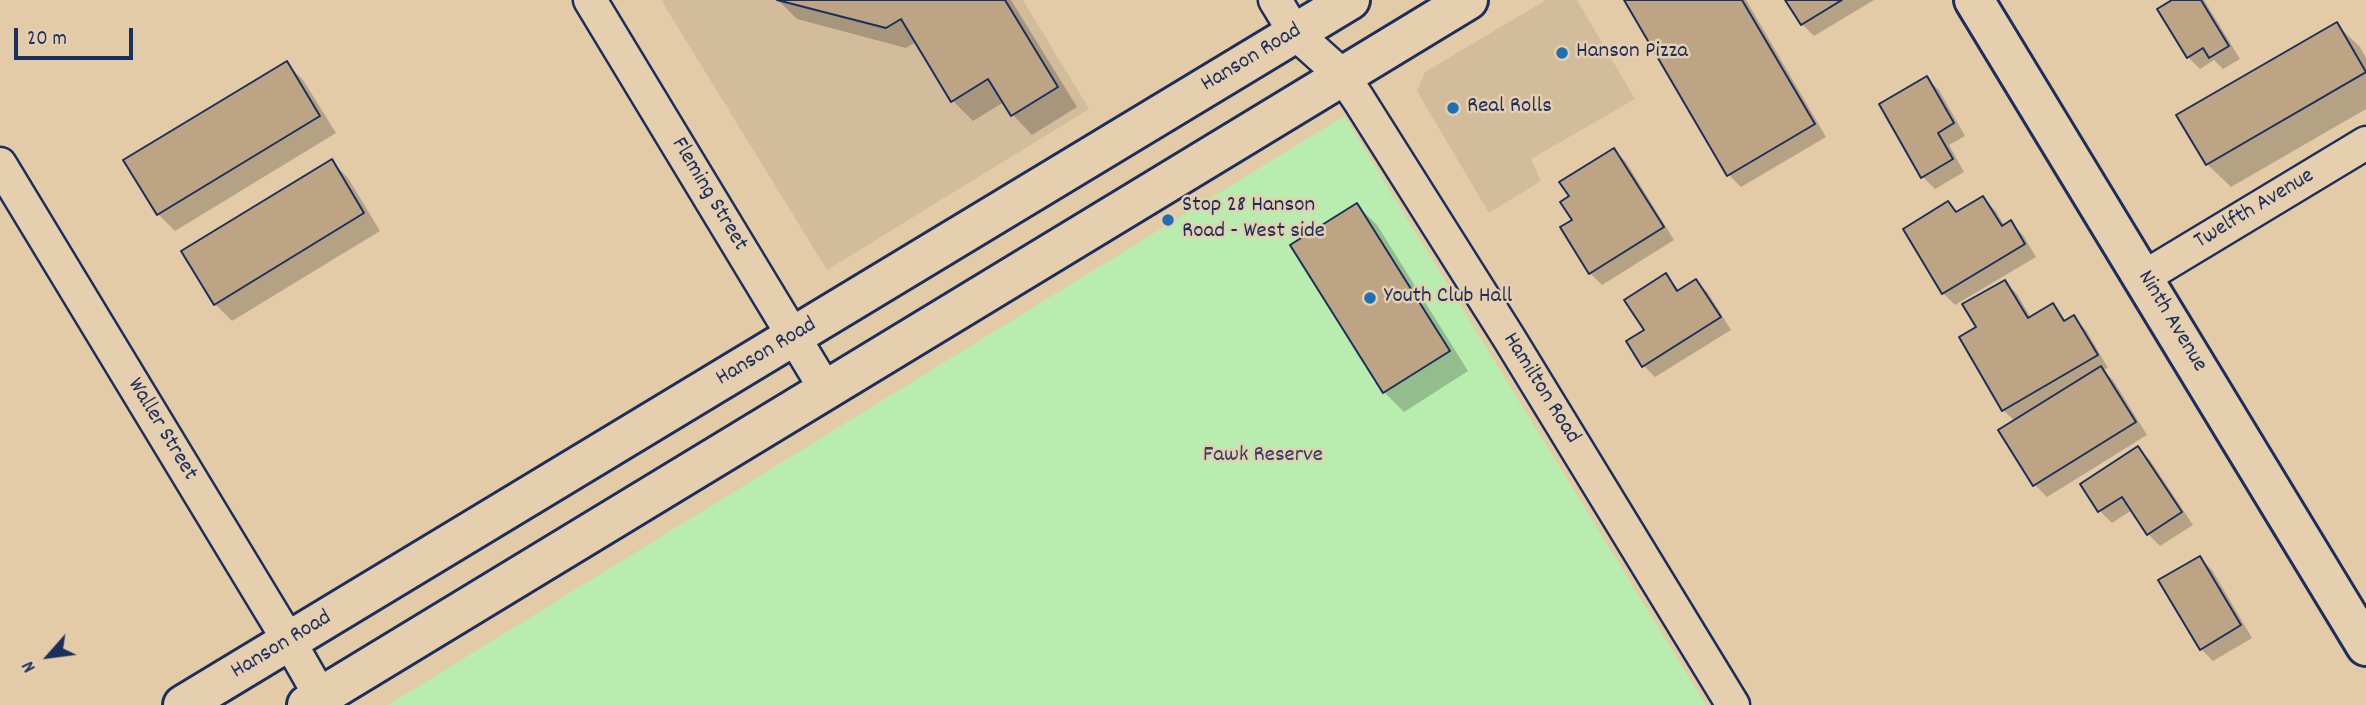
<!DOCTYPE html>
<style>
body{margin:0}
#map{position:relative;width:2366px;height:705px;overflow:hidden;background:#e3cba7;font-family:Dekko,sans-serif}
canvas{display:block}
.north{position:absolute;left:14px;top:621px;width:70px;height:70px;-webkit-text-stroke:5px #e5cfae;paint-order:stroke;rotate:242deg;font-size:19px;font-weight:700;line-height:28px;text-align:center;color:#1b2f5e}
.north::after{content:'';display:block;margin:auto;width:24px;height:32px;background:#1b2f5e;clip-path:polygon(50% 0,100% 100%,50% 72%,0 100%)}
.scale{position:absolute;left:14px;top:28px;width:119px;height:32px;box-sizing:border-box;border:4px solid #1b2f5e;border-top:0;padding-left:9px;font-size:21px;line-height:24px;white-space:nowrap;color:#1b2f5e;-webkit-text-stroke:5px #e5cfae;paint-order:stroke}
</style>
<div id="map">
<canvas width="2366" height="705"></canvas>
<div class="north">N</div>
<div class="scale">20 m</div>
</div>
<script>
const c = document.querySelector('canvas').getContext('2d');
c.lineJoin = 'round';
function fillPath(path, color) { c.fillStyle = color; c.fill(path, 'evenodd'); }
const shape = rows => new Path2D(rows.map(r => 'M' + r).join(''));
function stroke(path, color, width, dash) { c.strokeStyle = color; c.lineWidth = width; c.lineCap = dash ? 'butt' : 'round'; c.setLineDash(dash || []); c.stroke(path); }
function drawText(font, color, halo, rows, align = 'center') {
  c.font = font + ' Dekko,sans-serif'; c.lineWidth = 5; c.setLineDash([]); c.textBaseline = 'middle'; c.strokeStyle = halo; c.fillStyle = color; for (const [text, x, y, turn = 0] of rows) {
    c.save(); c.translate(x, y); c.rotate((+turn || 0) * Math.PI / 180); c.textAlign = isNaN(turn) ? turn : align; if (halo) c.strokeText(text, 0, 0); c.fillText(text, 0, 0); c.restore();
  }
}
fillPath(shape([
 [661,0,1023,0,1089,109,827,270],
 [1546,0,1577,0,1635,99,1531,159,1541,181,1489,213,1417,91,1425,72]
]), '#d3bc9c');
fillPath(shape([
 [1344,116,1706,705,388,705]
]), '#b8edaf');
fillPath(shape([
 [778,0,1011,0,1077,107,1032,135,1012,114,1004,102,973,121,953,101,916,42,906,48,797,19],
 [1626,0,1746,0,1826,137,1741,187,1729,175],
 [1787,0,1874,0,1814,36,1802,24],
 [2175,0,2204,0,2240,59,2223,69,2214,60,2200,69,2188,57],
 [2336,24,2360,47,2366,58,2366,109,2231,187,2207,164],
 [286,63,303,80,336,133,175,231,158,214],
 [1926,78,1939,90,1965,136,1949,145,1964,172,1935,189,1923,177,1881,104],
 [1614,150,1626,162,1674,240,1602,285,1590,273,1574,221,1571,197],
 [331,161,348,178,380,231,232,321,215,304],
 [1983,198,1995,210,2005,226,2011,223,2023,235,2036,257,1955,305,1943,293,1948,203,1957,213],
 [1357,205,1377,225,1468,371,1404,412,1384,392],
 [1666,275,1680,291,1696,281,1708,293,1731,330,1655,377,1643,365,1646,331],
 [2005,282,2017,294,2031,318,2053,306,2067,322,2074,318,2086,330,2108,368,2103,370,2113,380,2147,435,2047,497,2035,485,2001,430,2015,421,2003,410,1978,328],
 [2138,448,2150,460,2193,525,2160,546,2148,534,2132,510,2112,523,2100,511,2082,484],
 [2200,558,2212,570,2252,638,2213,661,2201,649]
]), '#0003');
const building = shape([
 [777,0,1005,0,1058,87,1011,116,988,79,951,102,901,19,886,28,777,0],
 [1624,0,1742,0,1815,124,1727,176,1624,0],
 [1785,0,1842,0,1801,25,1785,0],
 [2172,0,2201,0,2229,46,2209,58,2203,48,2187,58,2157,9,2172,0],
 [2337,22,2366,72,2206,165,2176,115,2337,22],
 [287,61,320,116,157,215,123,160,287,61],
 [1927,76,1954,123,1938,133,1953,159,1921,178,1879,104,1927,76],
 [1614,148,1664,227,1589,274,1560,227,1572,220,1560,202,1569,196,1559,182,1614,148],
 [332,159,364,213,214,305,181,251,332,159],
 [1983,196,2002,226,2011,220,2025,244,1942,294,1903,229,1948,201,1956,212,1983,196],
 [1357,203,1450,351,1383,393,1290,245,1357,203],
 [1666,273,1677,291,1696,279,1721,317,1642,367,1626,341,1644,330,1624,300,1666,273],
 [2005,280,2028,318,2053,303,2064,321,2074,315,2098,355,2002,411,1959,337,1976,327,1962,304,2005,280],
 [2101,366,2136,422,2033,486,1998,430,2101,366],
 [2138,446,2182,512,2147,535,2122,497,2098,512,2080,484,2138,446],
 [2200,556,2241,625,2200,650,2158,580,2200,556]
]);
fillPath(building, '#bca485');
stroke(building, '#1b2f5e', 2);
const street = shape([
 [590,0,826,390],
 [1275,0,1295,33,1343,76,1359,100,1509,338,1733,705],
 [0,164,289,641,321,697],
 [2144,277,2366,143]
]);
const secondary = shape([
 [1974,0,2366,646],
 [183,705,1350,0],
 [307,705,1468,0]
]);
stroke(street, '#1b2f5e', 37);
stroke(secondary, '#1b2f5e', 44);
stroke(street, '#e5cfae', 32);
stroke(secondary, '#e5cfae', 38);
for (const [x, y, r, color] of [
 [1562,53,7,"#1f6fb2"],
 [1453,108,7,"#1f6fb2"],
 [1168,220,7,"#1f6fb2"],
 [1370,298,7,"#1f6fb2"]
]) { const dot = new Path2D(); dot.arc(x, y, r, 0, 2 * Math.PI); c.fillStyle = color; c.fill(dot); stroke(dot, '#e5cfae', 2.5); }
drawText('23px', '#1b2f5e', '#e5cfae', [
 ["Hanson Pizza",1576,53],
 ["Real Rolls",1467,108],
 ["Stop 28 Hanson",1182,207],
 ["Road - West side",1182,233],
 ["Youth Club Hall",1384,298]
], 'left');
drawText('23px', '#1b2f5e', '#e5cfae', [
 ["Hanson Road",1252,59,-31],
 ["Fleming Street",708,195,59],
 ["Twelfth Avenue",2255,210,-31],
 ["Ninth Avenue",2171,322,59],
 ["Hanson Road",767,353,-31],
 ["Hamilton Road",1540,389,58],
 ["Waller Street",161,430,59],
 ["Hanson Road",282,646,-31]
]);
drawText('23px', '#2b4266', '#e5cfae', [
 ["Fawk Reserve",1263,457]
]);
</script>
